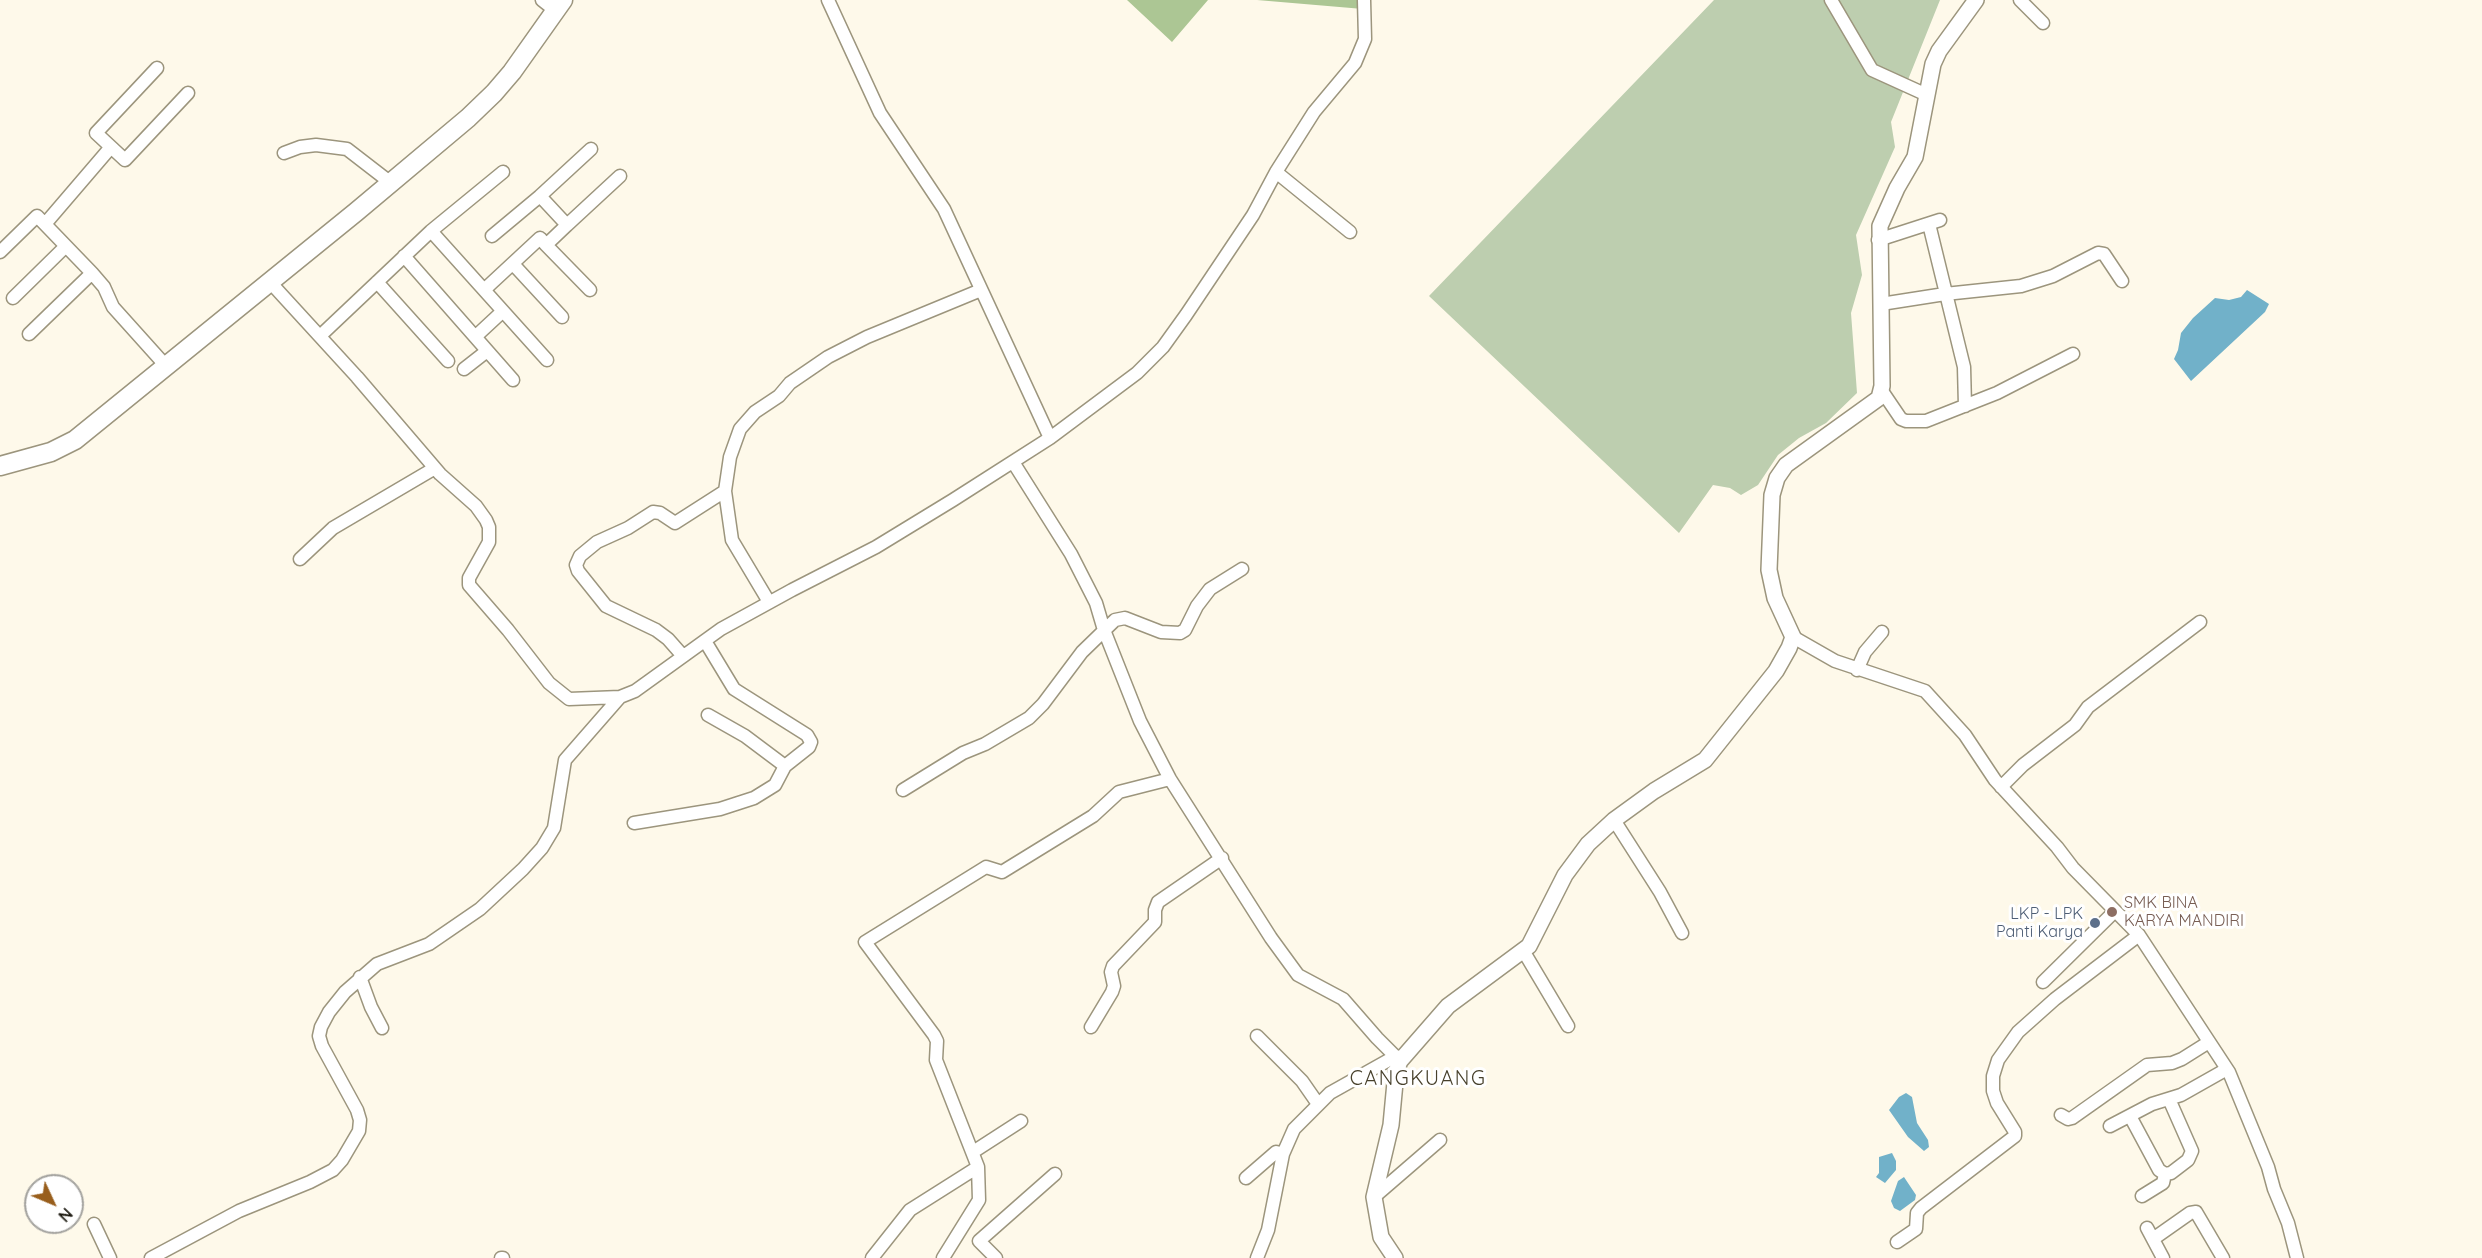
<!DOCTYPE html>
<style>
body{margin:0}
#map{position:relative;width:2482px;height:1258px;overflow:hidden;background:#fef9ea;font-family:Quicksand,sans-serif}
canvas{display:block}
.north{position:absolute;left:24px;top:1174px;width:60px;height:60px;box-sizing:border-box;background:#fff;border:2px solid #a3a29e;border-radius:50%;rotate:134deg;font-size:16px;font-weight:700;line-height:24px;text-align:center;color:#19160d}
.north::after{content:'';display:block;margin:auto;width:21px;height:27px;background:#985e1c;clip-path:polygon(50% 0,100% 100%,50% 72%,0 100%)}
</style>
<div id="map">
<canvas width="2482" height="1258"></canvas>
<div class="north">N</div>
</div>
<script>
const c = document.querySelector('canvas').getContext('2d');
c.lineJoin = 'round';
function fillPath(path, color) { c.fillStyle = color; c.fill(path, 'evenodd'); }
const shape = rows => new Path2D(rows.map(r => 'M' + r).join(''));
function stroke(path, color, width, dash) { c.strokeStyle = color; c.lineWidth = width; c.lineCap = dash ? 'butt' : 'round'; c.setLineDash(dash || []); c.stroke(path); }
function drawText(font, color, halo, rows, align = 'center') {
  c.font = font + ' Quicksand,sans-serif'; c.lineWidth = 6; c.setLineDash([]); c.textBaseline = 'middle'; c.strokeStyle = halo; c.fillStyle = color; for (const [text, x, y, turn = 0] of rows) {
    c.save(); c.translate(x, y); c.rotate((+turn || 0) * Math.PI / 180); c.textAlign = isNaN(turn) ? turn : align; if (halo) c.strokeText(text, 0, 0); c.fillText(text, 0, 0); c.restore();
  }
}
fillPath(shape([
 [1714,0,1940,0,1891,122,1895,147,1856,235,1862,275,1851,313,1857,393,1826,423,1799,438,1778,455,1758,485,1741,495,1730,488,1713,485,1679,533,1429,296]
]), '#bdceaf');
fillPath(shape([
 [1127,0,1208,0,1172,42],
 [1257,0,1360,0,1363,9]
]), '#acc694');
fillPath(shape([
 [2247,290,2269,304,2265,312,2191,381,2174,359,2178,350,2181,333,2193,318,2215,298,2229,300,2241,297],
 [1906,1093,1912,1097,1917,1123,1928,1140,1929,1147,1924,1151,1908,1137,1889,1110,1899,1097],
 [1892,1153,1896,1161,1896,1170,1885,1183,1876,1177,1879,1173,1879,1157],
 [1904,1177,1916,1195,1915,1200,1900,1211,1894,1208,1891,1201,1898,1181]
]), '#71b1c9');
const minor = shape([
 [542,0,556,11],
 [828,0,880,113,944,209,1050,438],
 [1831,0,1872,70,1927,95],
 [2020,0,2043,23],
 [157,68,96,133,125,160,188,93],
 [591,149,540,196,567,225,620,176],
 [284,153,300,147,316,145,347,149,391,183],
 [1276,172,1350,232],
 [45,224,111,147],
 [1929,224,1964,367,1965,406],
 [431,231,547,360],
 [492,236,540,196],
 [1878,240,1940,220],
 [546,245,590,290],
 [0,252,37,216,92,273,104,287,113,307,166,366],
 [404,256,513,380],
 [513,264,562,317],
 [270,282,357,377,440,474,476,506,486,520,489,527,489,542,469,578,469,585,508,630,549,683,569,699,620,697,635,691,721,629,792,590,876,547,953,500,1050,438,1137,373,1163,347,1186,315,1253,215,1276,172,1314,112,1355,63,1365,39,1364,0],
 [377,282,448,361],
 [484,290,540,238,546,245,567,225],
 [13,298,66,246],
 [1881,304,1945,294,2021,286,2053,276,2098,253,2104,254,2122,281],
 [29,334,92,273],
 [320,336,431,231,503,172],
 [475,337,503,311],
 [464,369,487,351],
 [1882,391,1901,419,1906,421,1926,421,1997,393,2073,354],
 [1013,462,1071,554,1096,603,1104,630,1140,721,1170,779,1271,938,1298,975,1343,999,1377,1038,1400,1061],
 [300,559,333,528,435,468],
 [769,602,732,540,725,491,730,457,740,429,755,412,779,396,790,383,828,357,867,337,981,290],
 [1793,637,1835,661,1925,691,1965,735,1995,780,2057,847,2073,868,2139,935,2229,1072,2268,1167,2274,1189,2288,1223,2297,1258],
 [705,641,734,689,807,735,811,742,809,747,785,766,745,736,708,715],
 [683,656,668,639,656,630,606,606,578,571,576,565,580,556,597,542,628,528,653,512,660,513,675,523,725,491],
 [1857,670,1865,652,1882,632],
 [2001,787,2023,765,2075,725,2088,707,2200,622],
 [903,790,963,753,985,744,1029,718,1043,704,1082,652,1115,620,1125,618,1161,632,1180,633,1185,630,1197,606,1210,589,1242,569],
 [1614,820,1660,892,1682,933],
 [634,823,720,809,754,798,775,785,785,766],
 [1524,952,1568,1026],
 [360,977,371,1007,382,1028],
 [2043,982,2115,911],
 [1091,1027,1112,992,1114,986,1111,972,1113,966,1155,922,1155,910,1158,902,1222,858],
 [1257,1036,1302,1081,1318,1104],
 [2061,1115,2068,1119,2072,1118,2147,1065,2172,1063,2182,1059,2209,1042],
 [2130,1116,2159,1170,2165,1174,2171,1173,2188,1160,2192,1151,2169,1099],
 [2110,1126,2152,1104,2181,1095,2227,1069],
 [973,1152,1021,1121],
 [1246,1178,1276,1152,1283,1154],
 [2142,1196,2163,1183,2165,1174],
 [1374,1197,1440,1140],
 [94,1224,110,1258],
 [2147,1228,2163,1258],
 [2153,1239,2190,1213,2196,1212,2223,1258],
 [1897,1242,1916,1229,1917,1213,1921,1208,2015,1136,2015,1132,1997,1103,1993,1091,1993,1076,1998,1060,2018,1032,2055,999,2139,935],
 [151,1258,239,1211,310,1182,333,1170,342,1160,359,1131,360,1120,357,1110,322,1046,319,1036,321,1027,329,1012,345,992,377,964,429,944,480,909,523,869,542,848,554,828,565,760,620,697],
 [501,1258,503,1258],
 [872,1258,910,1210,978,1167],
 [943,1258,979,1200,978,1167,936,1060,937,1041,934,1035,865,942,986,867,1002,872,1093,816,1119,792,1170,779],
 [996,1258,979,1241,1055,1174],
 [1257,1258,1268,1230,1283,1154,1294,1129,1330,1093,1396,1056]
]);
const tertiary = shape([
 [1395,1258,1381,1237,1374,1197,1391,1125,1396,1072,1400,1061,1448,1006,1529,946,1565,875,1588,844,1614,820,1654,791,1705,760,1776,671,1789,648,1793,637,1775,598,1769,570,1772,495,1777,478,1786,465,1879,398,1882,386,1880,226,1897,188,1915,157,1933,64,1939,51,1976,0]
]);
const primary = shape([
 [0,466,51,452,75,440,356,212,468,118,494,93,512,72,563,0]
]);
stroke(minor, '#9c957d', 15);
stroke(tertiary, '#9c957d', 18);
stroke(primary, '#9c957d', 21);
stroke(minor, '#fff', 12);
stroke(tertiary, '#fff', 15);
stroke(primary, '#fff', 18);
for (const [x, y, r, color] of [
 [2112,912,6,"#8d6e63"],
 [2095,923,6,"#5c6f8a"]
]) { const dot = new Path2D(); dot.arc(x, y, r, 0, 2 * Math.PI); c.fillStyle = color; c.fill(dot); stroke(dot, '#fff', 2); }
drawText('16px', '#785e54', '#fff', [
 ["SMK BINA",2124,903],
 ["KARYA MANDIRI",2124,921]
], 'left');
drawText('16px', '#4e5e75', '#fff', [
 ["LKP - LPK",2083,914],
 ["Panti Karya",2083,932]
], 'right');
c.letterSpacing = '1.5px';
drawText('20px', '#47402b', '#fff', [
 ["CANGKUANG",1418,1079]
]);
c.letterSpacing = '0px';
</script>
